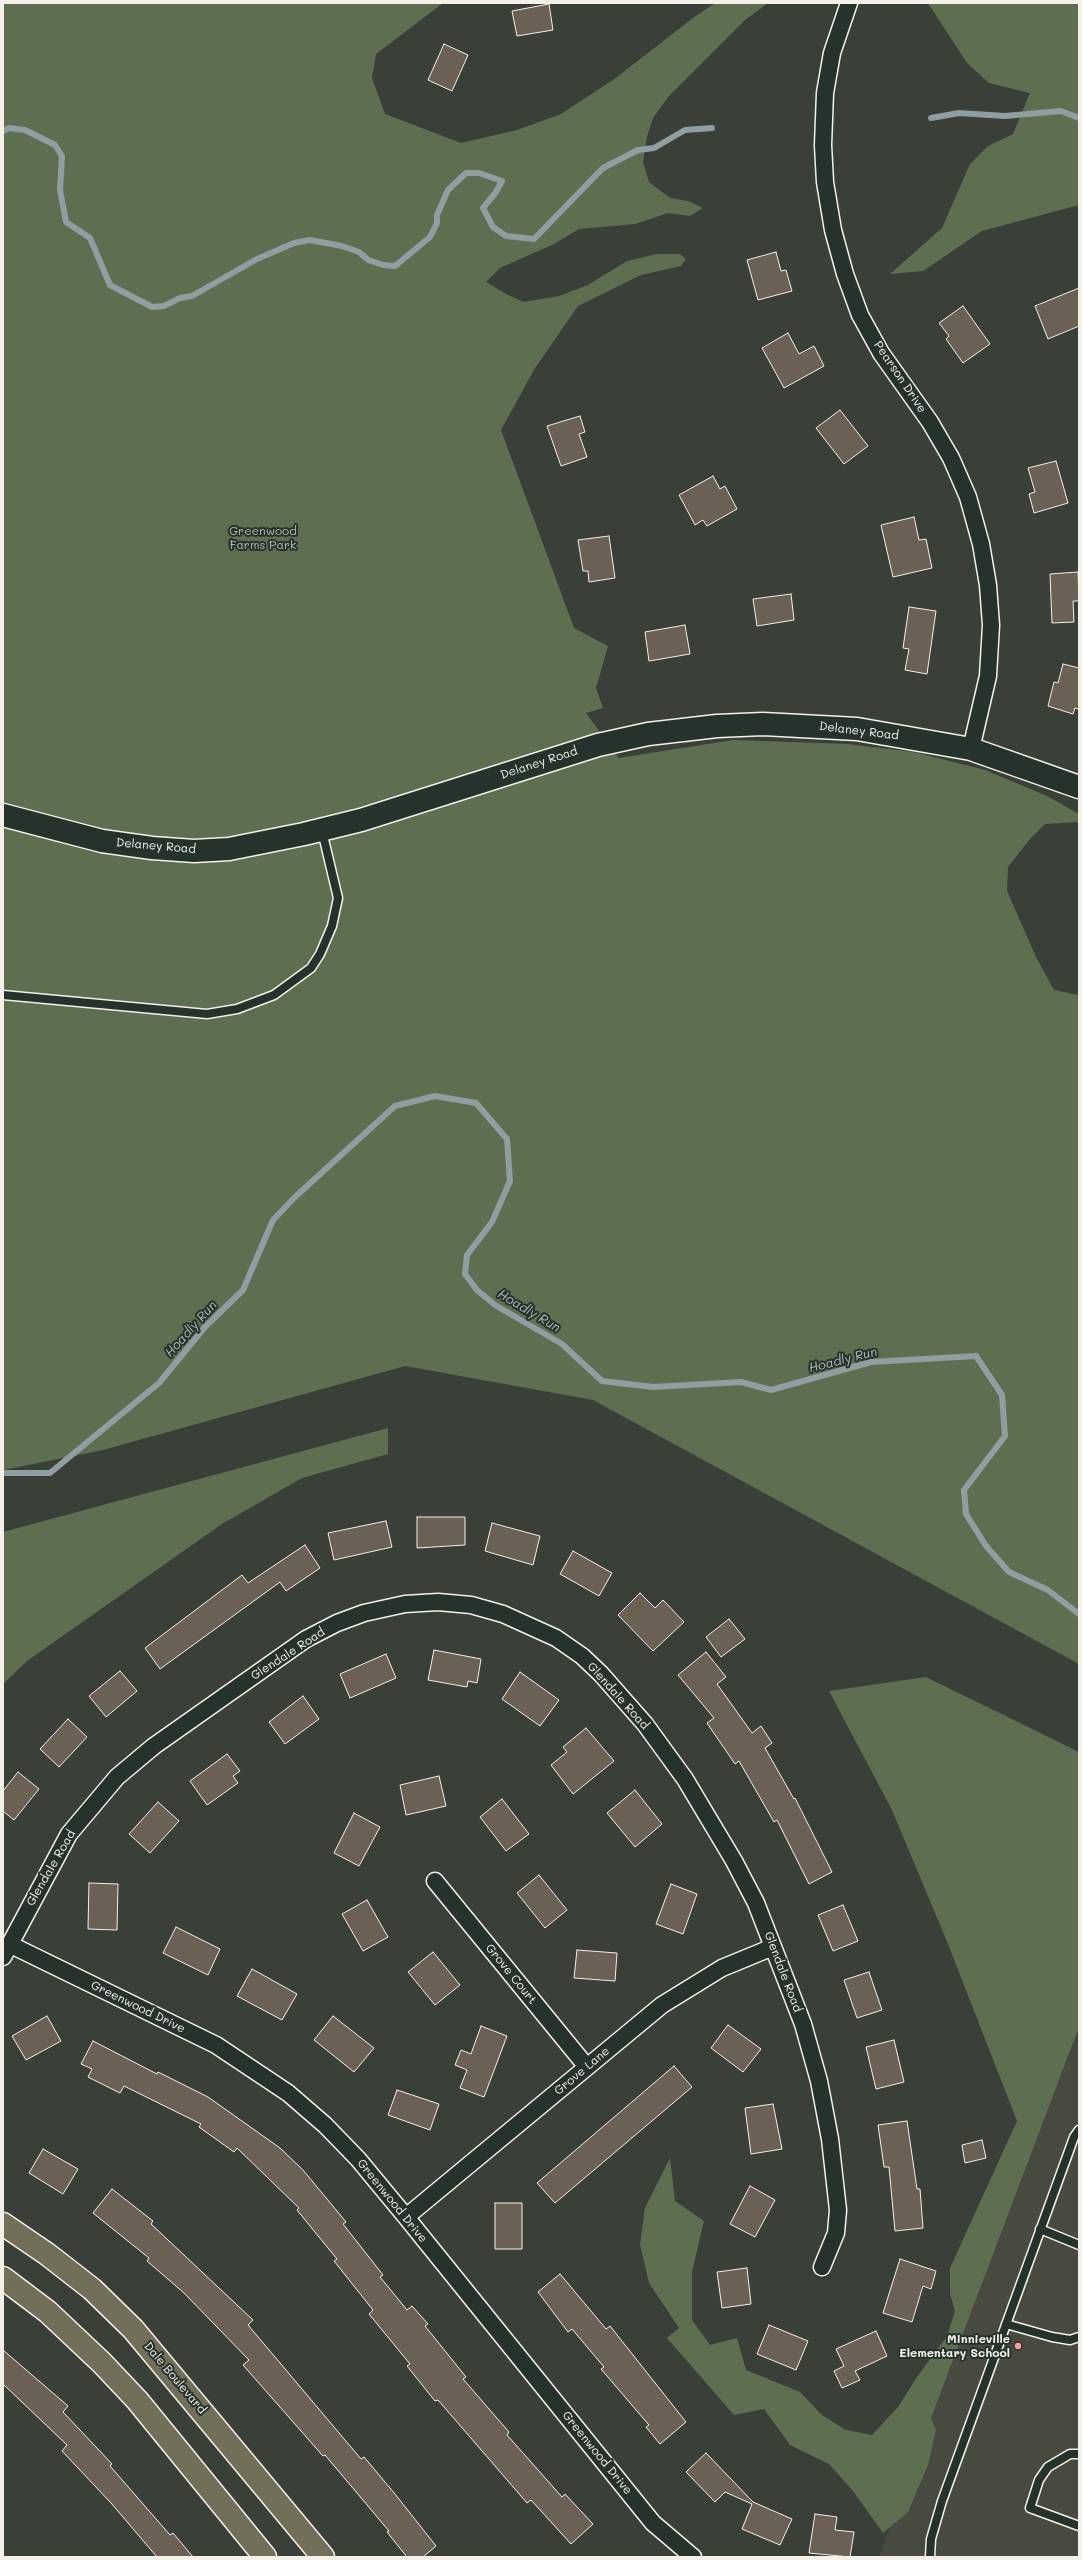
<!DOCTYPE html>
<style>
body{margin:0}
#map{position:relative;width:1082px;height:2560px;overflow:hidden;background:#3a4038;font-family:Mali,sans-serif}
canvas{display:block}
.frame{position:absolute;inset:0;border:4px solid #f4f1e8;pointer-events:none}
</style>
<div id="map">
<canvas width="1082" height="2560"></canvas>
<div class="frame"></div>
</div>
<script>
const c = document.querySelector('canvas').getContext('2d');
c.lineJoin = 'round';
function fillPath(path, color) { c.fillStyle = color; c.fill(path, 'evenodd'); }
const shape = rows => new Path2D(rows.map(r => 'M' + r).join(''));
function stroke(path, color, width, dash) { c.strokeStyle = color; c.lineWidth = width; c.lineCap = dash ? 'butt' : 'round'; c.setLineDash(dash || []); c.stroke(path); }
function drawText(font, color, halo, rows, align = 'center') {
  c.font = font + ' Mali,sans-serif'; c.lineWidth = 4; c.setLineDash([]); c.textBaseline = 'middle'; c.strokeStyle = halo; c.fillStyle = color; for (const [text, x, y, turn = 0] of rows) {
    c.save(); c.translate(x, y); c.rotate((+turn || 0) * Math.PI / 180); c.textAlign = isNaN(turn) ? turn : align; if (halo) c.strokeText(text, 0, 0); c.fillText(text, 0, 0); c.restore();
  }
}
fillPath(shape([
 [1079,2027,1079,2557,879,2557,984,2274]
]), '#484a40');
fillPath(shape([
 [3,3,443,3,376,54,372,78,385,114,461,143,517,130,561,114,613,80,693,18,715,3,768,3,745,20,669,96,653,118,647,137,643,162,649,182,670,198,688,201,703,208,690,216,668,213,635,224,579,229,554,244,500,268,486,282,508,295,524,302,559,296,588,285,627,261,657,254,680,254,686,259,681,266,641,275,578,306,535,368,501,430,574,628,608,646,596,688,603,708,586,713,619,758,733,740,847,744,914,752,985,770,1047,796,1079,814,1079,822,1045,824,1030,839,1008,867,1007,891,1036,957,1054,990,1079,995,1079,1664,593,1400,405,1366,103,1450,3,1470],
 [928,3,1079,3,1079,205,982,231,923,271,890,274,942,228,970,164,988,146,1013,134,1030,93,989,83,967,63],
 [388,1428,388,1454,302,1478,222,1524,27,1661,3,1684,3,1532],
 [926,1677,1079,1752,1079,2027,931,2418,936,2430,928,2465,908,2512,883,2533,853,2491,829,2464,790,2445,764,2409,734,2415,667,2338,679,2328,649,2283,640,2245,645,2208,670,2158,675,2201,704,2221,692,2272,692,2320,710,2345,737,2338,746,2370,800,2392,822,2415,846,2430,872,2435,898,2407,917,2377,947,2336,955,2311,950,2294,950,2268,1017,2121,948,1944,892,1810,829,1691]
]), '#5e6f51');
stroke(shape([
 [931,118,959,113,1005,116,1061,111,1079,118],
 [3,131,9,128,25,130,55,145,62,156,60,190,66,222,90,238,110,285,152,307,164,306,180,298,192,296,257,259,294,243,310,240,342,246,359,252,368,260,383,265,395,266,430,237,437,223,437,215,448,190,466,173,479,173,502,181,496,192,483,208,493,227,506,236,534,239,603,168,638,150,654,148,685,130,712,128],
 [3,1473,50,1473,159,1383,205,1327,243,1290,273,1220,295,1197,395,1106,435,1096,476,1103,507,1139,510,1181,492,1222,467,1255,465,1274,477,1290,495,1305,562,1344,602,1381,653,1387,741,1382,771,1390,871,1362,976,1356,1002,1395,1005,1436,964,1490,966,1514,986,1546,1009,1572,1048,1590,1079,1614]
]), '#8f9ea1', 6);
const building = shape([
 [549,4,553,30,517,36,512,11,549,4],
 [444,44,468,55,452,91,428,80,444,44],
 [776,252,781,271,786,270,792,291,758,300,747,260,776,252],
 [1079,288,1079,326,1048,339,1035,306,1079,288],
 [963,306,990,344,963,363,946,339,949,336,939,323,963,306],
 [788,333,799,354,814,346,824,366,784,388,762,348,788,333],
 [840,410,868,446,844,464,816,428,840,410],
 [580,416,585,432,579,434,587,457,561,466,547,426,580,416],
 [1056,461,1068,503,1034,513,1029,494,1035,492,1028,468,1056,461],
 [713,476,720,489,725,486,737,509,707,526,703,520,695,525,679,495,713,476],
 [914,517,919,540,926,539,932,568,893,577,881,525,914,517],
 [609,536,615,578,589,582,588,571,583,571,578,540,609,536],
 [1078,572,1079,601,1073,601,1074,622,1052,623,1050,574,1078,572],
 [791,594,794,620,757,626,753,599,791,594],
 [909,607,936,611,927,674,905,670,909,649,903,648,909,607],
 [685,625,690,654,649,661,645,632,685,625],
 [1063,664,1079,668,1079,709,1075,708,1073,714,1048,706,1054,682,1058,683,1063,664],
 [417,1517,465,1517,465,1545,417,1548,417,1517],
 [386,1521,392,1547,334,1560,328,1533,386,1521],
 [492,1523,540,1536,533,1565,485,1551,492,1523],
 [305,1545,320,1568,286,1591,280,1582,160,1669,145,1648,242,1575,248,1583,305,1545],
 [573,1551,612,1573,599,1596,560,1574,573,1551],
 [640,1593,655,1608,663,1600,684,1622,653,1651,618,1615,640,1593],
 [729,1619,745,1639,721,1657,706,1637,729,1619],
 [434,1650,481,1659,477,1683,468,1681,467,1687,428,1680,434,1650],
 [706,1652,726,1677,717,1684,752,1733,761,1726,772,1743,765,1748,794,1799,795,1798,832,1872,809,1884,777,1820,774,1822,739,1761,735,1764,707,1723,714,1718,678,1675,706,1652],
 [386,1654,396,1678,350,1698,340,1674,386,1654],
 [120,1671,137,1691,106,1717,89,1696,120,1671],
 [520,1672,559,1700,540,1726,502,1699,520,1672],
 [303,1696,319,1719,285,1744,269,1722,303,1696],
 [68,1719,87,1737,59,1767,40,1749,68,1719],
 [586,1728,614,1761,573,1794,551,1765,567,1752,563,1747,586,1728],
 [227,1754,240,1771,233,1776,238,1783,207,1805,190,1781,227,1754],
 [18,1772,39,1789,14,1820,3,1811,3,1791,18,1772],
 [439,1776,446,1806,406,1815,400,1785,439,1776],
 [635,1790,662,1824,635,1847,607,1813,635,1790],
 [502,1799,529,1834,506,1851,480,1817,502,1799],
 [158,1802,179,1821,150,1853,129,1834,158,1802],
 [354,1813,380,1827,359,1866,334,1853,354,1813],
 [539,1875,567,1910,545,1928,517,1893,539,1875],
 [89,1883,118,1884,117,1930,88,1929,89,1883],
 [671,1884,697,1894,683,1934,656,1924,671,1884],
 [367,1900,388,1937,363,1951,342,1914,367,1900],
 [843,1905,858,1941,833,1951,818,1915,843,1905],
 [176,1927,220,1949,208,1975,163,1953,176,1927],
 [577,1950,617,1953,615,1981,574,1978,577,1950],
 [433,1952,460,1985,435,2005,408,1972,433,1952],
 [252,1969,297,1994,282,2020,237,1996,252,1969],
 [869,1972,882,2010,857,2018,844,1980,869,1972],
 [47,2016,61,2041,26,2060,12,2036,47,2016],
 [333,2016,374,2048,354,2072,314,2040,333,2016],
 [728,2025,761,2049,743,2072,711,2048,728,2025],
 [481,2026,507,2036,484,2097,460,2088,467,2070,455,2065,461,2050,471,2054,481,2026],
 [894,2040,904,2082,876,2089,866,2047,894,2040],
 [93,2041,157,2074,158,2072,208,2097,280,2148,303,2170,346,2222,343,2224,383,2275,380,2277,407,2310,412,2306,428,2324,425,2326,466,2377,463,2379,509,2432,507,2435,562,2497,565,2494,593,2524,571,2544,531,2500,527,2503,438,2400,435,2401,407,2366,410,2364,369,2314,373,2310,334,2261,337,2259,297,2210,299,2208,237,2148,234,2152,199,2127,201,2124,124,2086,120,2093,88,2077,92,2069,81,2064,93,2041],
 [674,2066,692,2087,555,2203,537,2183,674,2066],
 [397,2090,439,2104,430,2130,388,2115,397,2090],
 [773,2104,782,2149,751,2154,745,2108,773,2104],
 [907,2121,917,2189,920,2189,923,2228,895,2231,889,2167,884,2167,878,2125,907,2121],
 [982,2140,986,2158,965,2163,962,2145,982,2140],
 [43,2149,78,2169,63,2194,29,2173,43,2149],
 [750,2186,775,2200,755,2237,730,2224,750,2186],
 [112,2189,153,2221,151,2224,253,2320,248,2325,361,2459,364,2457,395,2494,436,2546,423,2557,407,2557,387,2532,389,2531,325,2455,323,2456,243,2365,249,2360,184,2293,147,2261,149,2258,93,2213,112,2189],
 [495,2203,522,2203,522,2249,495,2249,495,2203],
 [900,2259,936,2271,931,2289,923,2286,912,2322,883,2313,900,2259],
 [747,2268,751,2304,722,2308,717,2272,747,2268],
 [560,2274,606,2329,610,2326,686,2422,660,2444,646,2427,649,2425,601,2369,604,2367,572,2329,568,2332,538,2292,560,2274],
 [769,2325,808,2341,796,2370,757,2354,769,2325],
 [876,2331,887,2356,855,2371,860,2380,842,2388,834,2371,844,2366,836,2349,876,2331],
 [3,2350,68,2406,63,2412,112,2464,110,2466,170,2535,173,2533,193,2557,157,2557,111,2503,62,2451,67,2445,3,2384,3,2350],
 [706,2453,753,2502,792,2519,780,2545,742,2529,752,2504,725,2492,715,2502,686,2472,706,2453],
 [815,2514,837,2517,835,2530,854,2532,850,2557,809,2553,815,2514]
]);
fillPath(building, '#6a6053');
stroke(building, '#f4f1e8', 1);
const lane = shape([
 [3,995,207,1014,237,1009,274,995,311,968,320,954,332,926,338,898,322,831],
 [1040,2229,1079,2245],
 [1006,2324,1052,2337,1070,2340,1079,2337],
 [1079,2454,1070,2454,1048,2467,1039,2480,1030,2508,1079,2526],
 [930,2557,931,2539,942,2501,1074,2137,1079,2130]
]);
const street = shape([
 [849,3,832,53,825,93,823,145,825,182,833,230,845,274,860,315,881,353,930,422,951,458,968,497,981,544,988,585,991,625,988,676,971,749],
 [435,1881,587,2067],
 [9,1944,216,2045,288,2093,325,2125,358,2159,406,2217,653,2523,693,2557],
 [3,1957,69,1834,117,1777,154,1746,306,1639,337,1623,364,1613,405,1604,438,1602,471,1605,503,1614,556,1638,582,1656,601,1674,645,1724,685,1779,734,1861,756,1903,803,2024,819,2081,830,2139,838,2210,836,2233,822,2267],
 [406,2217,662,2005,722,1968,773,1947]
]);
const secondary = shape([
 [3,815,102,841,152,848,194,851,229,849,304,834,361,820,598,745,648,734,717,726,763,724,857,729,971,749,1079,787]
]);
const primary = shape([
 [3,2224,47,2254,92,2289,133,2329,323,2557],
 [3,2278,48,2312,102,2363,137,2400,265,2557]
]);
stroke(lane, '#f4f1e8', 11);
stroke(street, '#f4f1e8', 19);
stroke(secondary, '#f4f1e8', 25);
stroke(primary, '#f4f1e8', 25);
stroke(lane, '#26332d', 8);
stroke(street, '#26332d', 16);
stroke(secondary, '#26332d', 22);
stroke(primary, '#716e59', 22);
for (const [x, y, r, color] of [
 [1018,2346,4,"#ff9aa2"]
]) { const dot = new Path2D(); dot.arc(x, y, r, 0, 2 * Math.PI); c.fillStyle = color; c.fill(dot); stroke(dot, '#26332d', 1.5); }
drawText('12px', '#f4f1e8', '#26332d', [
 ["Pearson Drive",900,377,56],
 ["Delaney Road",859,731,7],
 ["Delaney Road",539,763,-18],
 ["Delaney Road",156,846,5],
 ["Glendale Road",288,1654,-33],
 ["Glendale Road",618,1696,48],
 ["Glendale Road",51,1868,-60],
 ["Glendale Road",783,1972,69],
 ["Grove Court",511,1974,51],
 ["Greenwood Drive",138,2007,26],
 ["Grove Lane",582,2071,-40],
 ["Greenwood Drive",392,2201,51],
 ["Dale Boulevard",175,2378,50],
 ["Greenwood Drive",597,2453,51]
]);
drawText('12px', '#b8bdac', '#26332d', [
 ["Greenwood",263,531],
 ["Farms Park",263,545]
]);
drawText('bold 12px', '#f4f1e8', '#26332d', [
 ["Minnieville",1010,2339],
 ["Elementary School",1010,2353]
], 'right');
drawText('italic 13px', '#b1b9b8', '#26332d', [
 ["Hoadly Run",529,1311,31],
 ["Hoadly Run",191,1329,-48],
 ["Hoadly Run",843,1360,-14]
]);
</script>
